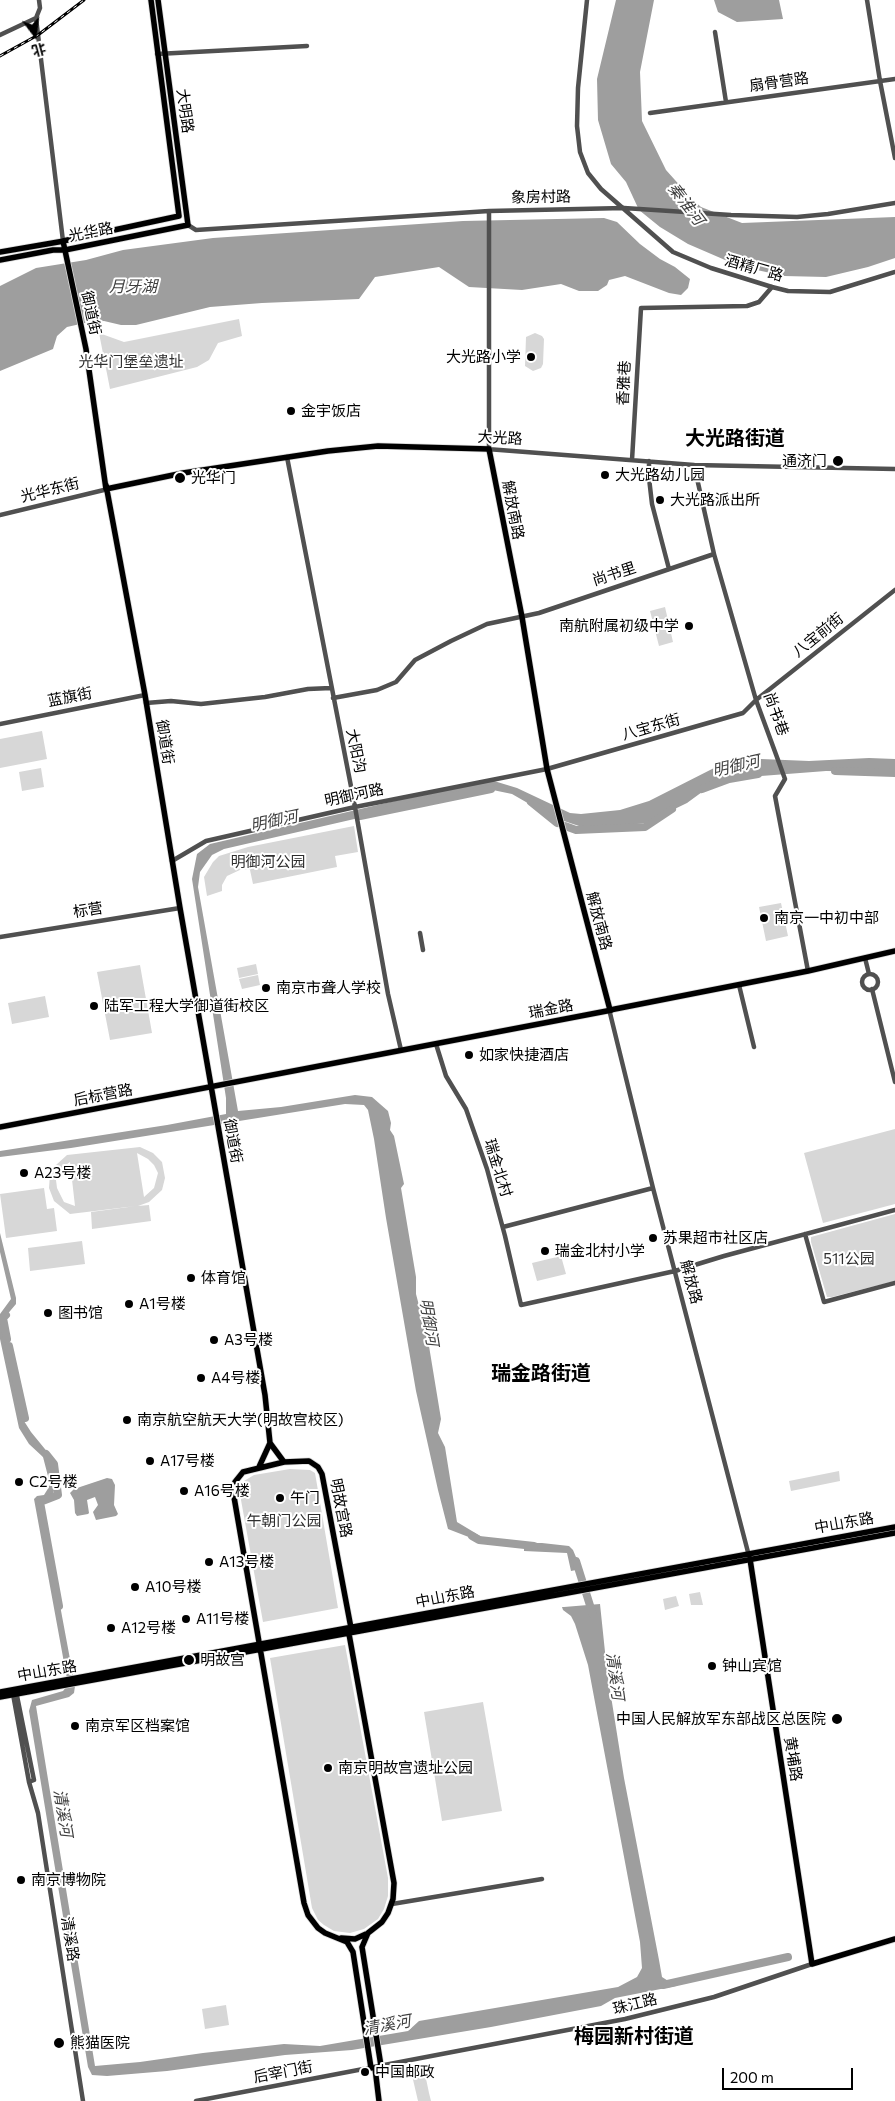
<!DOCTYPE html>
<meta charset="utf-8">
<style>
body{margin:0}
#map{position:relative;width:895px;height:2101px;overflow:hidden;background:#fff;font-family:Commissioner,"Noto Sans SC",sans-serif}
canvas{display:block}
.north{position:absolute;left:10px;top:10px;width:50px;height:50px;-webkit-text-stroke:4px #fff;paint-order:stroke;rotate:165deg;font-size:14px;font-weight:700;line-height:20px;text-align:center;color:#000}
.north::after{content:'';display:block;margin:auto;width:18px;height:22px;background:#000;clip-path:polygon(50% 0,100% 100%,50% 72%,0 100%)}
.scale{position:absolute;left:722px;top:2068px;width:131px;height:22px;box-sizing:border-box;border:2px solid #000;border-top:0;padding-left:6px;font-size:15px;line-height:18px;white-space:nowrap;color:#000;-webkit-text-stroke:4px #fff;paint-order:stroke}
</style>
<div id="map">
<canvas width="895" height="2101"></canvas>
<div class="north">北</div>
<div class="scale">200 m</div>
</div>
<script>
const c = document.querySelector('canvas').getContext('2d');
c.lineJoin = 'round';
function fillPath(path, color) { c.fillStyle = color; c.fill(path, 'evenodd'); }
const shape = rows => new Path2D(rows.map(r => 'M' + r).join(''));
function stroke(path, color, width, dash) { c.strokeStyle = color; c.lineWidth = width; c.lineCap = dash ? 'butt' : 'round'; c.setLineDash(dash || []); c.stroke(path); }
function drawText(font, color, halo, rows, align = 'center') {
  c.font = font + ' Commissioner,"Noto Sans SC",sans-serif'; c.lineWidth = 4; c.setLineDash([]); c.textBaseline = 'middle'; c.strokeStyle = halo; c.fillStyle = color; for (const [text, x, y, turn = 0] of rows) {
    c.save(); c.translate(x, y); c.rotate((+turn || 0) * Math.PI / 180); c.textAlign = isNaN(turn) ? turn : align; if (halo) c.strokeText(text, 0, 0); c.fillText(text, 0, 0); c.restore();
  }
}
fillPath(shape([
 [239,319,242,336,218,343,209,360,197,367,110,389,99,333,124,342],
 [535,333,542,336,544,339,543,364,541,368,533,371,525,366,526,337],
 [665,607,673,642,659,646,650,611],
 [42,731,47,759,0,768,0,739],
 [41,768,44,787,22,791,19,772],
 [354,826,358,852,335,856,337,867,253,884,250,870,242,869,227,876,222,885,222,891,207,896,204,877,213,862,219,856,248,847],
 [781,903,788,936,766,941,759,907],
 [256,964,258,974,239,978,237,968],
 [140,965,152,1033,110,1040,97,972],
 [258,975,260,985,242,989,239,979],
 [45,996,49,1017,12,1024,8,1003],
 [895,1129,895,1204,823,1223,804,1153],
 [140,1147,153,1153,162,1162,165,1178,162,1190,149,1202,138,1206,149,1205,151,1221,92,1229,91,1212,136,1206,70,1214,54,1201,49,1188,50,1174,56,1165,67,1155],
 [137,1153,148,1159,154,1165,158,1173,154,1188,144,1197],
 [70,1162,75,1206,64,1202,57,1188,56,1180,63,1167],
 [44,1188,47,1209,54,1208,57,1231,6,1238,0,1194],
 [895,1214,895,1281,832,1297,827,1297,811,1242,811,1237],
 [82,1241,85,1264,30,1271,28,1248],
 [561,1256,566,1274,537,1281,532,1263],
 [290,1469,310,1470,315,1473,338,1608,263,1622,241,1500,241,1487,244,1481,254,1475],
 [839,1471,840,1481,791,1491,789,1481],
 [700,1592,703,1605,691,1605,689,1594],
 [676,1596,679,1606,665,1610,663,1599],
 [345,1645,388,1878,388,1896,384,1909,378,1919,364,1929,350,1933,334,1931,324,1925,318,1920,312,1908,270,1658],
 [483,1702,502,1811,442,1821,424,1712],
 [226,2005,229,2025,205,2029,202,2009],
 [424,2069,429,2093,431,2101,418,2101,411,2071]
]), '#d7d7d7');
fillPath(shape([
 [616,0,654,0,640,72,642,121,666,170,692,199,701,207,742,223,895,217,895,258,868,267,826,277,784,276,739,266,688,244,660,227,639,210,626,182,611,164,598,120,597,79],
 [714,0,779,0,783,19,737,22,718,12],
 [604,218,617,222,640,244,660,259,675,267,690,279,688,288,681,295,669,293,625,276,609,280,607,285,598,291,579,291,561,284,522,290,469,287,439,267,375,277,359,299,262,303,210,307,136,325,121,325,104,321,89,322,67,327,57,336,53,349,0,371,0,286,36,268,86,260,123,250,213,238,463,221],
 [869,758,895,759,895,772,826,771,722,779,713,784,687,803,654,819,645,823,611,827,579,826,552,817,512,794,488,789,476,791,224,849,212,855,200,872,198,887,238,1111,281,1107,355,1095,372,1097,388,1111,391,1123,390,1130,394,1136,404,1184,401,1188,416,1277,416,1294,428,1340,441,1419,438,1433,445,1447,457,1522,482,1537,479,1541,448,1529,438,1490,416,1391,386,1218,374,1139,368,1110,364,1105,345,1104,71,1148,0,1157,0,1151,167,1125,226,1114,226,1098,192,879,197,854,210,844,416,796,494,781,517,788,570,813,581,814,620,810,649,801,718,766,733,763,761,759,809,761],
 [0,1233,16,1298,16,1304,5,1317,3,1323,19,1404,24,1421,31,1432,49,1454,55,1486,53,1494,41,1503,75,1686,74,1693,69,1697,36,1706,95,2066,140,2062,203,2053,284,2044,320,2046,408,2031,419,2021,618,1987,637,1977,642,1968,640,1942,588,1665,575,1624,571,1616,563,1610,562,1607,564,1607,600,1604,607,1671,624,1778,659,1960,662,1977,676,1986,615,1998,601,2006,491,2027,352,2050,285,2055,167,2071,107,2076,92,2075,88,2067,29,1711,32,1700,63,1691,67,1686,67,1679,34,1499,37,1496,44,1495,49,1487,49,1480,43,1457,29,1444,19,1428,0,1339,0,1314,11,1299,0,1252],
 [107,1478,112,1479,115,1485,114,1505,118,1514,116,1516,96,1520,93,1512,98,1505,95,1497,87,1500,89,1513,88,1514,77,1516,75,1513,74,1500,70,1493,74,1489],
 [524,1543,542,1543,569,1546,573,1550,581,1569,571,1571,567,1553,524,1551]
]), '#9e9e9e');
stroke(shape([
 [835,771,895,773],
 [702,789,729,779,758,774],
 [531,802,557,823],
 [360,816,491,789],
 [565,826,576,830,645,827,672,809],
 [6,1315,3,1318,7,1339],
 [9,1346,25,1418],
 [46,1454,54,1464,58,1495,40,1502,59,1606],
 [472,1536,479,1540,534,1546],
 [576,1561,593,1615],
 [663,1985,788,1957]
]), '#9e9e9e', 8);
const major = shape([
 [151,0,179,216,63,241,86,349,106,489,183,473,328,451,378,446,489,449,522,617,547,769,610,1010,808,971,895,951],
 [0,252,64,241],
 [0,260,53,250,65,250,188,225,158,0],
 [106,485,145,695,180,908,265,1395,270,1443,259,1467],
 [0,1127,612,1010],
 [270,1443,284,1462],
 [750,1559,812,1964,895,1939],
 [0,1692,895,1527],
 [0,1697,895,1533],
 [341,1938,355,1939,366,1934],
 [371,2068,353,1952,347,1942,325,1933,318,1928,308,1915,304,1903,234,1497,235,1482,243,1472,284,1462,309,1461,318,1467,322,1474,351,1628,349,1634,394,1883,393,1899,388,1913,382,1922,368,1933,362,1947,381,2066],
 [375,2068,379,2101]
]);
stroke(major, '#dbdbdb', 7);
stroke(shape([
 [587,0,578,88,577,126,580,152,588,173,601,189,673,252,711,268,772,287,788,291,830,292,895,272],
 [867,0,880,81,895,158],
 [36,18,63,241],
 [715,32,726,102],
 [0,35,36,18,40,8,39,0],
 [157,54,307,46],
 [650,113,895,79],
 [489,211,489,452],
 [188,225,196,230,489,211,624,208,731,215,797,217,828,214,895,203],
 [487,449,694,465,895,469],
 [287,457,355,807,388,994,401,1050],
 [632,460,641,308,747,306,759,302,772,287],
 [649,461,649,478,652,504,669,569],
 [694,465,714,554,756,700,785,779,775,796,808,971],
 [0,515,108,489],
 [333,698,377,690,396,682,415,660,451,641,487,624,539,613,714,554],
 [146,703,171,701,201,704,265,697,308,689,331,688],
 [0,724,145,695],
 [172,861,206,841,355,807,547,769,743,713,756,700,895,590],
 [420,933,423,950],
 [0,937,180,908],
 [865,958,869,974],
 '862 982a8 8 0 1 1 16 0a8 8 0 1 1-16 0Z',
 [739,985,754,1047],
 [872,989,895,1082],
 [609,1009,653,1188,749,1556],
 [436,1044,446,1076,466,1109,487,1169,505,1236,521,1305,675,1271,724,1256,895,1210],
 [503,1227,653,1188],
 [805,1234,824,1302,895,1283],
 [16,1691,34,1780,29,1782],
 [13,1694,29,1782,38,1813,83,2101],
 [392,1904,542,1879],
 [196,2101,625,2019,714,1997,812,1964]
]), '#505050', 4.5);
stroke(major, '#000', 5.5);
const rail = shape([
 [0,56,38,35,84,0]
]);
stroke(rail, '#000', 3);
stroke(rail, '#fff', 1, [4]);
for (const [x, y, r, color] of [
 [531,357,5,"#000"],
 [291,411,5,"#000"],
 [838,461,6,"#000"],
 [605,475,5,"#000"],
 [180,478,6,"#000"],
 [660,500,5,"#000"],
 [689,626,5,"#000"],
 [764,918,5,"#000"],
 [266,988,5,"#000"],
 [94,1006,5,"#000"],
 [469,1055,5,"#000"],
 [24,1173,5,"#000"],
 [653,1238,5,"#000"],
 [545,1251,5,"#000"],
 [191,1278,5,"#000"],
 [129,1304,5,"#000"],
 [48,1313,5,"#000"],
 [214,1340,5,"#000"],
 [201,1378,5,"#000"],
 [127,1420,5,"#000"],
 [150,1461,5,"#000"],
 [19,1482,5,"#000"],
 [184,1491,5,"#000"],
 [280,1498,5,"#000"],
 [209,1562,5,"#000"],
 [135,1587,5,"#000"],
 [186,1619,5,"#000"],
 [111,1628,5,"#000"],
 [189,1660,6,"#000"],
 [712,1666,5,"#000"],
 [837,1719,6,"#000"],
 [75,1726,5,"#000"],
 [328,1768,5,"#000"],
 [21,1880,5,"#000"],
 [59,2043,6,"#000"],
 [365,2072,5,"#000"]
]) { const dot = new Path2D(); dot.arc(x, y, r, 0, 2 * Math.PI); c.fillStyle = color; c.fill(dot); stroke(dot, '#fff', 2); }
drawText('15px', '#000', '#fff', [
 ["扇骨营路",779,82,-8],
 ["大明路",185,111,82],
 ["象房村路",541,197,-1],
 ["光华路",91,232,-11],
 ["酒精厂路",754,268,16],
 ["御道街",91,313,78],
 ["香雅巷",624,383,-87],
 ["大光路",500,438,3],
 ["光华东街",50,490,-14],
 ["解放南路",513,510,79],
 ["尚书里",614,574,-18],
 ["八宝前街",818,635,-39],
 ["蓝旗街",70,697,-11],
 ["尚书巷",776,714,70],
 ["八宝东街",651,727,-16],
 ["御道街",165,742,81],
 ["大阳沟",356,751,78],
 ["明御河路",354,795,-12],
 ["标营",88,910,-9],
 ["解放南路",599,921,75],
 ["瑞金路",551,1009,-11],
 ["后标营路",103,1095,-11],
 ["御道街",233,1141,80],
 ["瑞金北村",498,1168,73],
 ["解放路",691,1282,75],
 ["明故宫路",341,1508,79],
 ["中山东路",844,1523,-10],
 ["中山东路",445,1597,-11],
 ["中山东路",47,1671,-10],
 ["黄埔路",793,1759,81],
 ["清溪路",70,1939,81],
 ["珠江路",635,2004,-14],
 ["后宰门街",283,2072,-11]
]);
drawText('15px', '#000', '#fff', [
 ["大光路小学",521,357,"right"],
 ["金宇饭店",301,411],
 ["通济门",827,461,"right"],
 ["大光路幼儿园",615,475],
 ["光华门",191,478],
 ["大光路派出所",670,500],
 ["南航附属初级中学",679,626,"right"],
 ["南京一中初中部",774,918],
 ["南京市聋人学校",276,988],
 ["陆军工程大学御道街校区",104,1006],
 ["如家快捷酒店",479,1055],
 ["A23号楼",34,1173],
 ["苏果超市社区店",663,1238],
 ["瑞金北村小学",555,1251],
 ["体育馆",201,1278],
 ["A1号楼",139,1304],
 ["图书馆",58,1313],
 ["A3号楼",224,1340],
 ["A4号楼",211,1378],
 ["南京航空航天大学(明故宫校区)",137,1420],
 ["A17号楼",160,1461],
 ["C2号楼",29,1482],
 ["A16号楼",194,1491],
 ["午门",290,1498],
 ["A13号楼",219,1562],
 ["A10号楼",145,1587],
 ["A11号楼",196,1619],
 ["A12号楼",121,1628],
 ["明故宫",200,1660],
 ["钟山宾馆",722,1666],
 ["中国人民解放军东部战区总医院",826,1719,"right"],
 ["南京军区档案馆",85,1726],
 ["南京明故宫遗址公园",338,1768],
 ["南京博物院",31,1880],
 ["熊猫医院",70,2043],
 ["中国邮政",375,2072]
], 'left');
drawText('15px', '#2e2e2e', '#fff', [
 ["光华门堡垒遗址",131,362],
 ["明御河公园",268,862],
 ["511公园",849,1259],
 ["午朝门公园",284,1521]
]);
drawText('italic 16px', '#3f3f3f', '#fff', [
 ["秦淮河",686,204,53],
 ["月牙湖",133,287],
 ["明御河",736,766,-13],
 ["明御河",274,821,-12],
 ["明御河",429,1322,81],
 ["清溪河",615,1676,82],
 ["清溪河",63,1813,81],
 ["清溪河",387,2025,-10]
]);
drawText('bold 20px', '#000', '#fff', [
 ["大光路街道",735,438],
 ["瑞金路街道",541,1373],
 ["梅园新村街道",634,2036]
]);
</script>
